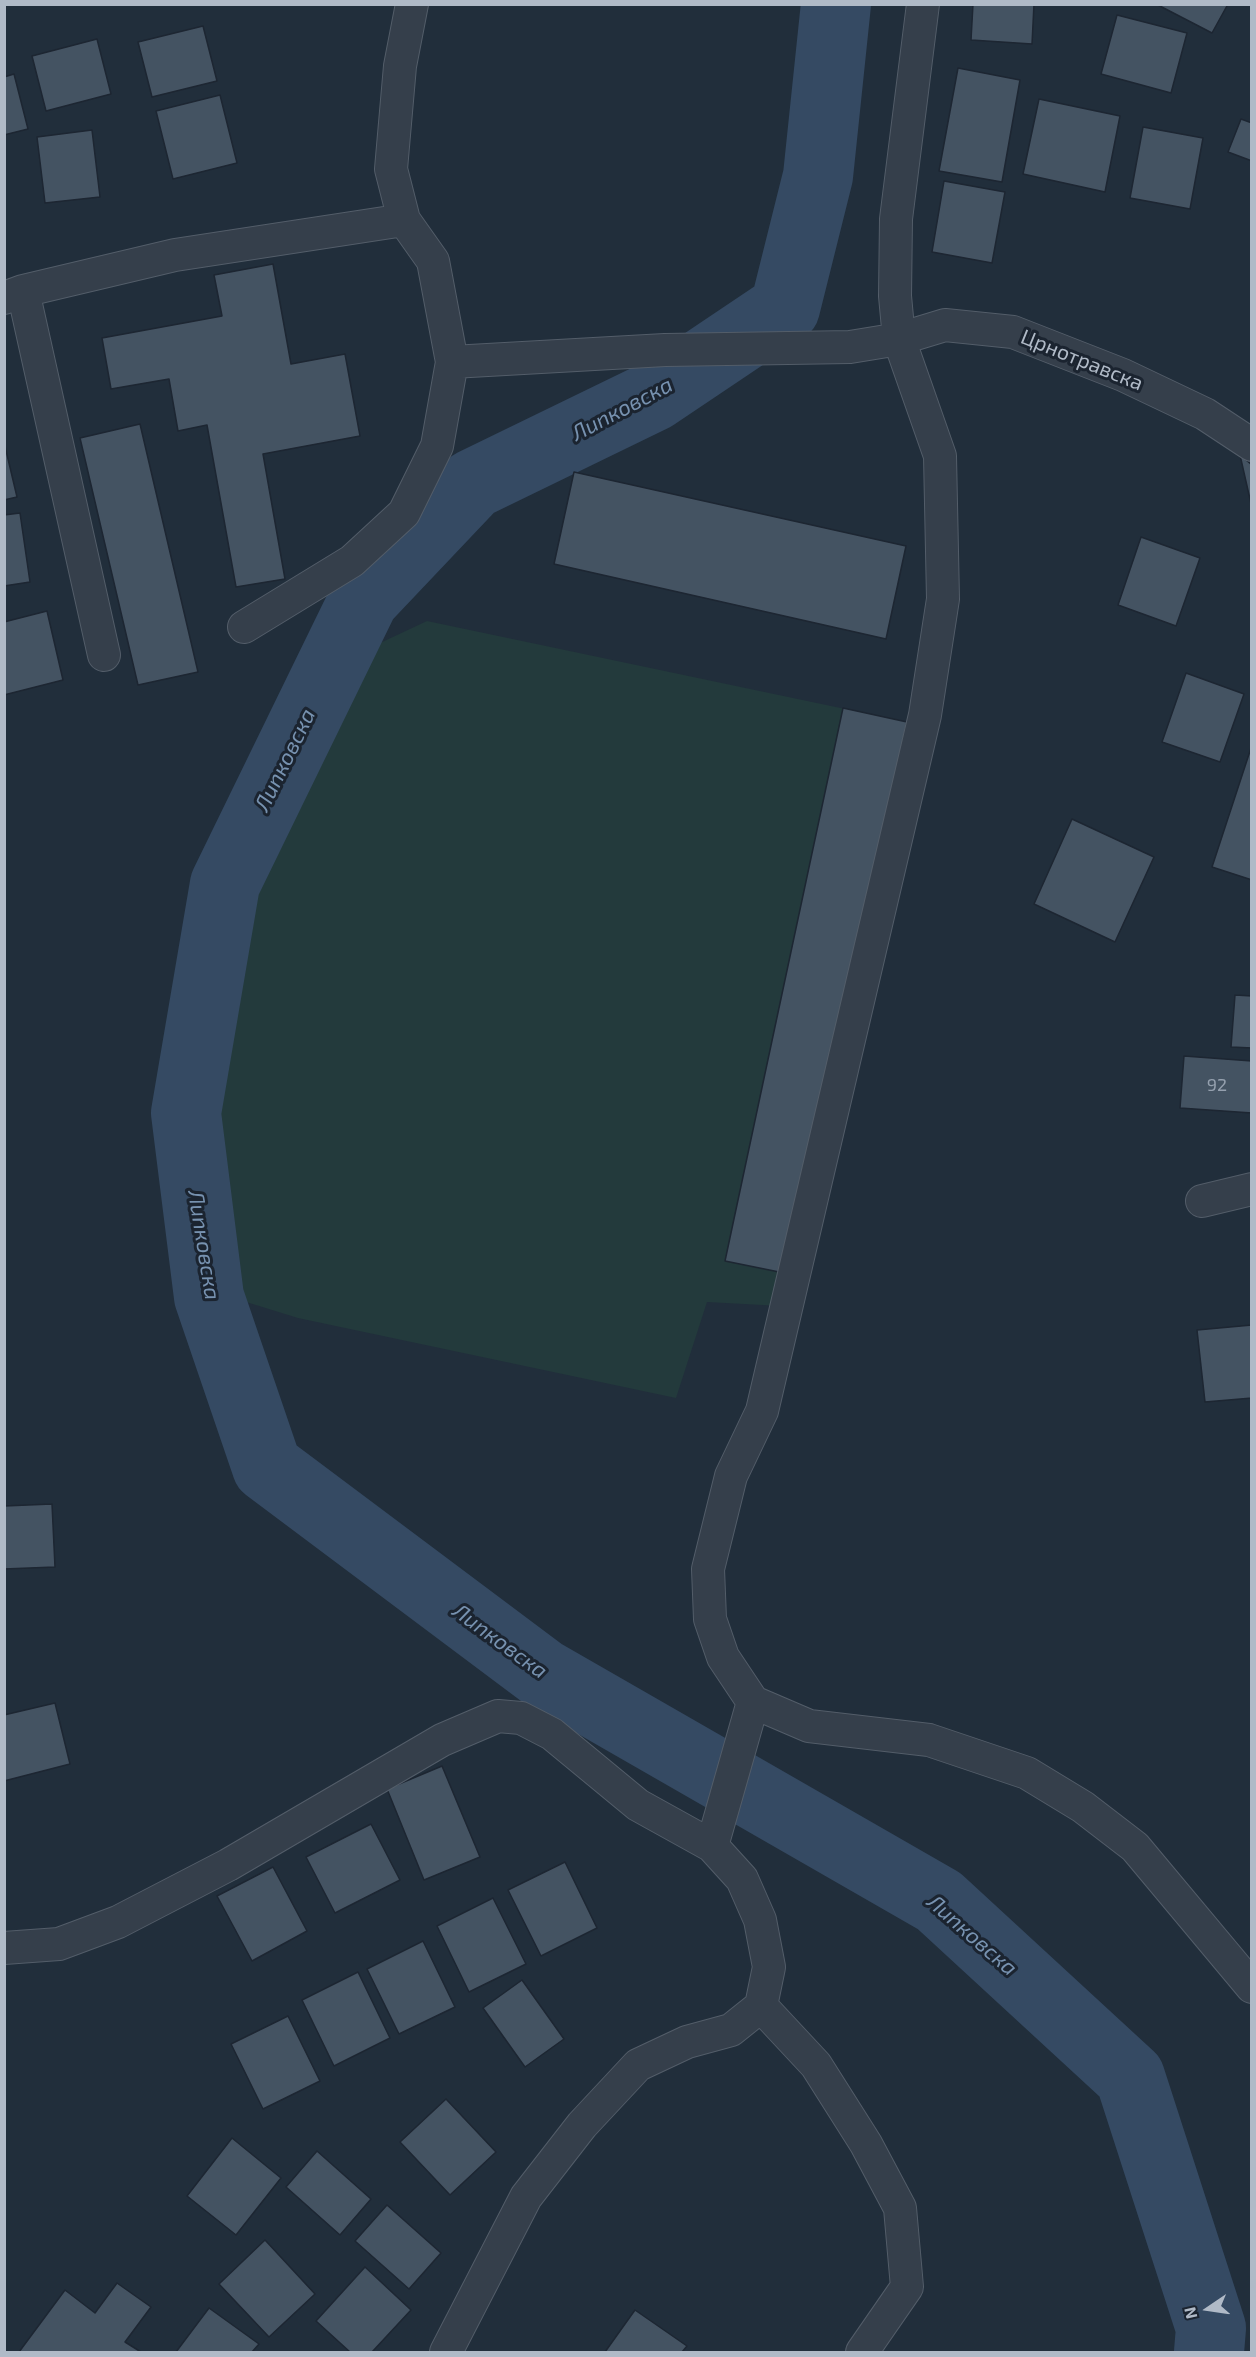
<!DOCTYPE html>
<meta charset="utf-8">
<style>
body{margin:0}
#map{position:relative;width:1256px;height:2357px;overflow:hidden;background:#212e3b;font-family:"Exo 2",sans-serif}
canvas{display:block}
.frame{position:absolute;inset:0;border:6px solid #b0bac7;pointer-events:none}
.north{position:absolute;left:1178px;top:2279px;width:60px;height:60px;-webkit-text-stroke:4px #1b2430;paint-order:stroke;rotate:257deg;font-size:16px;font-weight:700;line-height:24px;text-align:center;color:#b0bac7}
.north::after{content:'';display:block;margin:auto;width:21px;height:27px;background:#b0bac7;clip-path:polygon(50% 0,100% 100%,50% 72%,0 100%)}
</style>
<div id="map">
<canvas width="1256" height="2357"></canvas>
<div class="frame"></div>
<div class="north">N</div>
</div>
<script>
const c = document.querySelector('canvas').getContext('2d');
c.lineJoin = 'round';
function fillPath(path, color) { c.fillStyle = color; c.fill(path, 'evenodd'); }
const shape = rows => new Path2D(rows.map(r => 'M' + r).join(''));
function stroke(path, color, width, dash) { c.strokeStyle = color; c.lineWidth = width; c.lineCap = dash ? 'butt' : 'round'; c.setLineDash(dash || []); c.stroke(path); }
function drawText(font, color, halo, rows, align = 'center') {
  c.font = font + ' "Exo 2",sans-serif'; c.lineWidth = 6; c.setLineDash([]); c.textBaseline = 'middle'; c.strokeStyle = halo; c.fillStyle = color; for (const [text, x, y, turn = 0] of rows) {
    c.save(); c.translate(x, y); c.rotate((+turn || 0) * Math.PI / 180); c.textAlign = isNaN(turn) ? turn : align; if (halo) c.strokeText(text, 0, 0); c.fillText(text, 0, 0); c.restore();
  }
}
fillPath(shape([
 [427,621,907,722,781,1306,707,1302,676,1398,298,1318,243,1301,211,1115,249,913,361,652]
]), '#233a3c');
stroke(shape([
 [836,4,818,176,785,308,654,396,473,484,364,599,225,884,186,1113,209,1297,267,1467,542,1673,939,1901,1130,2077,1211,2328,1209,2352]
]), '#354a63', 70);
const building = shape([
 [973,4,1034,4,1032,44,971,40,973,4],
 [1156,4,1228,4,1212,33,1156,4],
 [1117,15,1187,33,1171,93,1101,74,1117,15],
 [203,26,217,81,152,97,138,42,203,26],
 [97,39,111,94,46,111,32,56,97,39],
 [958,68,1020,80,1002,182,939,171,958,68],
 [14,74,28,129,4,135,4,77,14,74],
 [220,95,237,163,173,179,156,111,220,95],
 [1039,99,1120,116,1105,192,1023,174,1039,99],
 [1241,119,1252,123,1252,161,1228,152,1241,119],
 [1143,127,1203,138,1190,209,1130,198,1143,127],
 [92,130,100,197,45,203,37,137,92,130],
 [944,181,1005,192,992,263,932,252,944,181],
 [273,264,291,364,345,354,360,436,263,454,285,579,236,587,207,425,178,431,169,379,111,389,102,338,222,316,214,275,273,264],
 [140,424,198,672,138,685,80,438,140,424],
 [4,442,17,497,4,500,4,442],
 [1240,455,1252,465,1252,508,1240,455],
 [574,472,906,546,886,639,554,564,574,472],
 [20,513,30,582,4,586,4,515,20,513],
 [1141,537,1200,558,1176,626,1118,605,1141,537],
 [47,611,63,680,4,695,4,622,47,611],
 [1186,673,1244,694,1220,762,1162,742,1186,673],
 [843,708,907,722,789,1274,725,1261,843,708],
 [1252,745,1252,880,1212,867,1252,745],
 [1072,819,1154,857,1115,942,1034,904,1072,819],
 [1235,995,1252,996,1252,1048,1231,1047,1235,995],
 [1184,1056,1252,1061,1252,1113,1180,1108,1184,1056],
 [1252,1325,1252,1398,1205,1402,1197,1330,1252,1325],
 [52,1504,55,1567,4,1569,4,1506,52,1504],
 [55,1703,70,1764,4,1781,4,1715,55,1703],
 [442,1766,480,1857,424,1880,387,1789,442,1766],
 [371,1824,400,1880,335,1913,306,1857,371,1824],
 [565,1862,597,1928,541,1956,508,1890,565,1862],
 [273,1867,307,1931,252,1961,217,1896,273,1867],
 [493,1898,526,1964,469,1992,437,1926,493,1898],
 [423,1941,455,2007,399,2034,367,1969,423,1941],
 [358,1972,390,2038,334,2066,302,2000,358,1972],
 [522,1980,564,2039,525,2067,483,2008,522,1980],
 [288,2016,320,2081,263,2109,231,2044,288,2016],
 [446,2099,496,2152,450,2195,400,2142,446,2099],
 [232,2138,281,2178,236,2235,187,2196,232,2138],
 [317,2151,371,2199,340,2235,286,2187,317,2151],
 [387,2205,441,2253,409,2289,355,2241,387,2205],
 [265,2240,315,2294,269,2337,219,2284,265,2240],
 [365,2267,411,2310,372,2352,350,2352,316,2321,365,2267],
 [117,2283,151,2307,125,2342,141,2352,19,2352,65,2290,95,2313,117,2283],
 [209,2308,259,2344,252,2352,176,2352,209,2308],
 [635,2310,687,2346,682,2352,605,2352,635,2310]
]);
fillPath(building, '#445362');
stroke(building, '#1d2632', 1.5);
const street = shape([
 [923,4,896,219,895,296,899,339,940,456,943,599,925,715,762,1411,731,1476,708,1569,710,1619,723,1657,753,1702,809,1726,929,1740,1027,1773,1083,1807,1135,1847,1252,1987],
 [23,291,104,655],
 [4,298,23,291,175,255,404,220],
 [452,362,665,350,850,347,899,339,945,325,1013,332,1123,375,1205,414,1252,445],
 [244,627,352,561,404,513,437,446,452,362,433,261,404,220,391,169,400,66,412,4],
 [1202,1201,1252,1189],
 [712,1846,753,1702],
 [4,1948,59,1944,118,1922,228,1865,442,1740,498,1716,521,1718,552,1734,638,1805,712,1846,742,1879,760,1920,769,1967,761,2006,816,2065,866,2144,900,2208,907,2287,862,2352],
 [446,2352,526,2197,582,2125,638,2065,687,2042,731,2030,761,2006]
]);
stroke(street, '#535d69', 34);
stroke(street, '#353f4b', 32);
drawText('18px', '#95a0ae', null, [
 ["92",1217,1085]
]);
drawText('21px', '#b0bac7', '#1b2430', [
 ["Црнотравска",1082,360,22]
]);
drawText('italic 22px', '#7792b0', '#1b2430', [
 ["Липковска",622,409,-28],
 ["Липковска",285,760,-64],
 ["Липковска",204,1245,81],
 ["Липковска",500,1641,36],
 ["Липковска",972,1935,41]
]);
</script>
